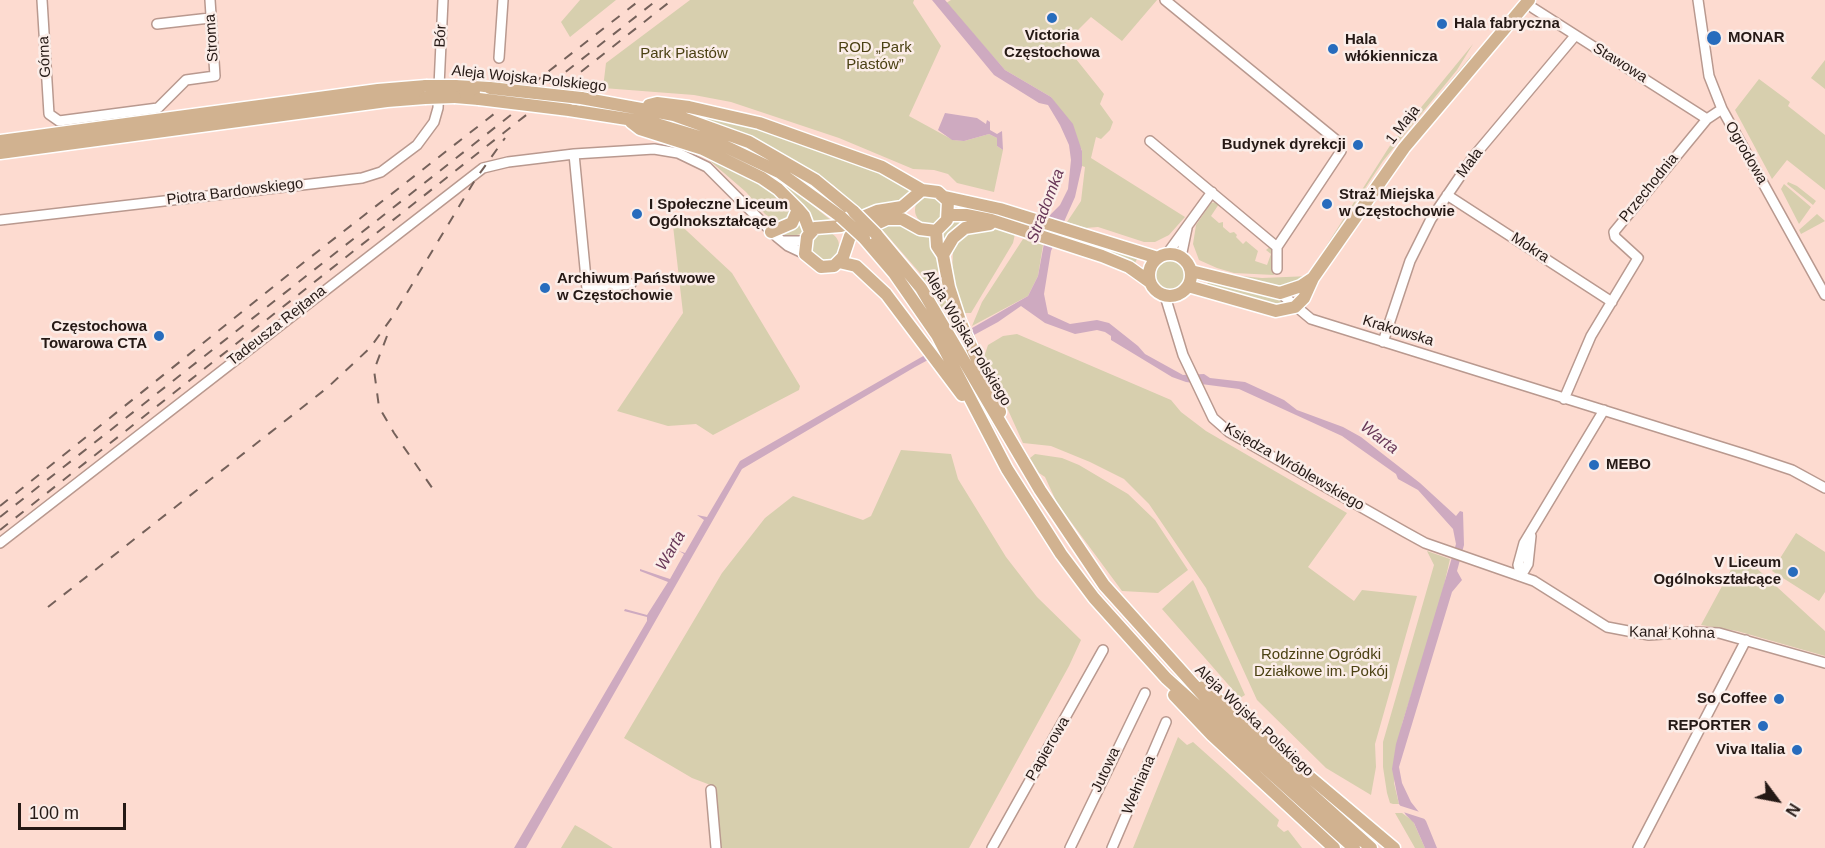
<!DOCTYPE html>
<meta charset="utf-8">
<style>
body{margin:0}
#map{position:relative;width:1825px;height:848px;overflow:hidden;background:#fddbd0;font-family:Arial,sans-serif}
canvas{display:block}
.north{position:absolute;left:1747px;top:770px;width:60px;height:60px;-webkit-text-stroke:4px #fbede8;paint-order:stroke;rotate:122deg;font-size:16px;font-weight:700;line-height:24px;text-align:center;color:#251915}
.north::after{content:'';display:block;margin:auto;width:21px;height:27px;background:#251915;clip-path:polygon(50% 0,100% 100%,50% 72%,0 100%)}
.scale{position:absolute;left:18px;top:803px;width:108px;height:27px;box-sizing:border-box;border:3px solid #251915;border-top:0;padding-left:8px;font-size:18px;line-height:21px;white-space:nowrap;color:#251915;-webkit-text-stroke:4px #fbede8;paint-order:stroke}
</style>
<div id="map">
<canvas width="1825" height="848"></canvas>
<div class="north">N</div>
<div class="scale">100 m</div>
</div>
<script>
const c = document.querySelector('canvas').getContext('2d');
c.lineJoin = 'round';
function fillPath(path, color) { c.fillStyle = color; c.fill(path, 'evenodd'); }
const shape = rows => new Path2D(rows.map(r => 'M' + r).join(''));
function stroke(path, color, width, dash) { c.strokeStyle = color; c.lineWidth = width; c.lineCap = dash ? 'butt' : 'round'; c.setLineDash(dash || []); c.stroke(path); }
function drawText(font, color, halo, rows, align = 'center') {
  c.font = font + ' Arial,sans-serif'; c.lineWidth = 5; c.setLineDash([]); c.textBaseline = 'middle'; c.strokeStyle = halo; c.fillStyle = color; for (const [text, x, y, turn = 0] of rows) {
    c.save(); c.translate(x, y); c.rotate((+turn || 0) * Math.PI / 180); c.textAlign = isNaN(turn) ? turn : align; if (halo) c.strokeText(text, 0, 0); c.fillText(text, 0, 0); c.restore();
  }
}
fillPath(shape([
 [580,0,616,0,570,37,561,22],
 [690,0,914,0,913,3,941,46,909,116,953,140,964,141,989,134,997,138,997,146,1003,150,994,192,957,183,948,174,934,170,913,169,839,138,731,102,694,95,603,88,606,63],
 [951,0,1157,0,1122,41,1091,17,1064,44,1104,94,1100,104,1113,122,1110,130,1101,139,1096,137,1091,158,1185,217,1169,235,1155,242,1144,242,1098,227,1085,228,1067,222,1081,201,1085,167,1082,166,1082,150,1051,97,1005,70,946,3],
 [1473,44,1457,70,1383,161,1311,270,1391,144],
 [1471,56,1469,62,1350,217,1398,145],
 [1825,60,1825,89,1811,78],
 [1759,79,1790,102,1788,106,1825,135,1825,190,1787,160,1772,179,1735,110],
 [667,109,698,113,771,131,875,171,913,191,903,201,863,212,833,185,782,153,748,135],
 [702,154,758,179,791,207,792,213,785,223,777,222,765,214,746,192],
 [771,178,792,189,832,221,815,223],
 [1788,182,1797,186,1816,201,1813,205,1787,184],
 [1784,184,1811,207,1799,224,1781,189],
 '915 210a14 14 0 1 1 28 0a14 14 0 1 1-28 0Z',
 [1216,202,1219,204,1211,216,1219,223,1223,222,1223,227,1230,233,1234,232,1237,235,1236,237,1243,244,1246,241,1258,251,1255,261,1267,265,1271,254,1266,250,1271,246,1274,275,1234,273,1217,268,1199,260,1193,244,1196,225,1211,203],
 [1817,214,1825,221,1801,234,1799,230],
 [800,216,804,231,801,234,788,237,781,233],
 [672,217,732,273,800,386,799,390,713,435,696,424,668,426,617,411,683,313],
 [972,218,943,252,941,237,943,231,952,221],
 [897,222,931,235,939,269,937,274,940,289,947,297,954,323,952,324,919,272,879,226],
 [993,228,1015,234,1013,243,971,313,963,313,952,276,953,248,966,232],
 '811 246a14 14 0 1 1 28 0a14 14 0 1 1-28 0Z',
 [1069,235,1138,257,1135,263,1067,240],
 [1023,239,1043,245,1038,276,1028,296,972,326,982,302],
 '1154 275a16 16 0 1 1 32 0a16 16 0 1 1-32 0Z',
 [1230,275,1262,278,1310,276,1282,288],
 [1209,280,1278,297,1289,305,1277,308,1206,287],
 [1017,334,1171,400,1181,412,1206,431,1347,513,1308,567,1354,601,1362,590,1417,596,1375,744,1376,767,1371,795,1326,768,1257,700,1206,588,1149,504,1124,479,1090,462,1051,446,1023,443,984,357,988,345,1003,336],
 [901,450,951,454,958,479,1006,557,1037,597,1081,640,1069,666,969,848,720,848,713,786,692,778,624,738,722,573,765,518,793,496,863,520,871,516],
 [1035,454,1062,458,1079,465,1128,494,1155,520,1188,570,1158,593,1122,591,1057,503,1045,477,1039,473,1030,458],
 [1796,533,1825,552,1825,592,1819,601,1772,571],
 [1427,551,1450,559,1440,603,1402,724,1394,783,1399,804,1393,804,1390,803,1387,793,1383,767,1383,742,1434,565],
 [1740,553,1825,631,1825,656,1737,631,1701,625],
 [1193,580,1245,695,1240,698,1162,609],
 [1178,737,1187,745,1193,742,1230,775,1279,820,1277,826,1284,832,1288,830,1302,848,1133,848],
 [1395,813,1402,813,1413,821,1425,848,1415,848],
 [575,825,584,830,613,848,561,848]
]), '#d7cfae');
fillPath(shape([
 [932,0,945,0,1005,70,1051,97,1073,124,1082,151,1082,166,1075,197,1051,251,1044,294,1048,314,1070,324,1097,320,1109,323,1138,346,1145,354,1183,375,1204,374,1210,378,1245,382,1284,400,1297,410,1343,427,1361,437,1420,483,1456,516,1460,511,1463,512,1464,545,1457,571,1462,580,1452,592,1399,767,1402,783,1411,802,1426,821,1437,848,1425,848,1414,823,1406,815,1399,804,1392,769,1396,744,1456,544,1453,529,1418,490,1398,479,1396,474,1342,436,1239,389,1186,382,1172,377,1111,340,1111,336,1105,332,1097,330,1075,334,1045,323,1021,306,998,322,915,367,742,469,530,841,526,848,514,848,647,621,647,617,624,611,625,609,647,615,668,582,640,571,640,569,670,579,684,554,679,551,685,553,704,520,697,515,707,517,740,461,1028,296,1038,276,1049,216,1060,205,1068,189,1071,160,1069,145,1060,125,1048,105,1039,103,994,75],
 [945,113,977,118,986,124,987,120,990,122,990,130,997,134,1002,131,1003,150,997,146,997,138,989,134,964,141,952,140,938,130]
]), '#ceaac0');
fillPath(shape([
 [1398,805,1423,813,1428,820,1400,811]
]), '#fddbd0');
const minor = shape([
 [42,0,49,114,59,121,158,108,186,80,215,76,210,0],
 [1165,0,1341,144,1341,151,1277,247,1277,269],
 [1698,0,1709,76,1722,109,1825,295],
 [1533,8,1707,119],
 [157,24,210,18],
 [499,58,503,0],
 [1150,141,1277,247],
 [574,154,587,289,631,284],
 [1447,195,1612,302],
 [0,220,362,178,381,172,417,145,434,122,438,108,443,0],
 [783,241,805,241],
 [1167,254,1212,192],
 [1181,257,1187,228],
 [1280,293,1311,319,1747,455,1792,470,1825,488],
 [1165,296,1183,355,1213,418,1229,432,1405,532,1425,543,1534,581,1607,627,1649,635,1692,632,1719,633,1825,663],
 [1383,342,1410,261,1431,219,1474,156,1574,37],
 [1564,399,1591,336,1638,258,1615,237,1614,232,1707,119,1722,109],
 [0,543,483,168,508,162,574,154,654,149,678,153,707,167,777,237,788,246,805,254],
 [1521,576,1518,565,1524,543,1604,410],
 [1521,576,1528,564,1531,536],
 [711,790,716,848],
 [992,848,1103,650],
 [1070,848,1145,693],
 [1112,848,1166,722],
 [1638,848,1746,640]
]);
const major = shape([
 [455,86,490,88],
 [455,97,479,99],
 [581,98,674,115,749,142,815,180,854,212],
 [649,105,657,103,689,107,759,123,882,167,922,190],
 [569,110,653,123,716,142,779,172,841,217],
 [631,122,640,129,703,149,762,178,778,189,798,209,804,216,810,232],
 [0,141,378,90,426,86],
 [0,153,387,101,425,98],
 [922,190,938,192,948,201,947,220,936,231,920,229,902,219,887,219,850,236,843,257,834,266,821,267,805,254,807,237,815,228,841,226,877,211,902,207,922,190],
 [945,197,1000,209,1158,258],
 [949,215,966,215,991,220,1102,256,1129,267,1150,282],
 [936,231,937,246,943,255,949,287,960,321,1000,412],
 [771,232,792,223,798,209],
 [876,234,921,288,1040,490,1104,585,1212,705,1371,848],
 [864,238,894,273,937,335,1007,469,1061,554,1094,598,1166,678,1354,848],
 '1149 275a21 21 0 1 1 42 0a21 21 0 1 1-42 0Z',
 [943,255,953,238,965,228,990,224],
 [839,262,856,266,886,294,962,395],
 [1191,271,1280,293,1301,286,1313,278],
 [1188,286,1276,311,1295,307,1304,298,1313,278,1404,148,1529,0],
 [1203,687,1394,848],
 [1174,695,1212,735,1334,848]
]);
stroke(minor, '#b9998f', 12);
stroke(major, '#fff', 15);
stroke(minor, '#fff', 9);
stroke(major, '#d1b290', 12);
stroke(shape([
 [387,336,374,370,379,407,394,433,435,492],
 [0,506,303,263,640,0],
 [0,517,657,0],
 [0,530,672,0],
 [48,607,327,388,370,348,393,316,475,180,505,138]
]), '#75615a', 2, [10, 10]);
const majorBridge = shape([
 [426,86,455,86],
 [490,88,581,98],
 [425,98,455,97],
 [479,99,569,110],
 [854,212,876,234],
 [841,217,864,238]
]);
stroke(majorBridge, '#fff', 15, []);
stroke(majorBridge, '#d1b290', 12);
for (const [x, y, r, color] of [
 [1052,18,6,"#276cbd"],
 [1442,24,6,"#276cbd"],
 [1714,38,8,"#276cbd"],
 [1333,49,6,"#276cbd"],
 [1358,145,6,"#276cbd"],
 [1327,204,6,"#276cbd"],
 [637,214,6,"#276cbd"],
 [545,288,6,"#276cbd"],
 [159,336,6,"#276cbd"],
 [1594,465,6,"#276cbd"],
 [1793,572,6,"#276cbd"],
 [1779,699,6,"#276cbd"],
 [1763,726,6,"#276cbd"],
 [1797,750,6,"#276cbd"]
]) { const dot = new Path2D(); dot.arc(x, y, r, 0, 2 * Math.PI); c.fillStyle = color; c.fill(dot); stroke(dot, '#fbede8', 2); }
drawText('bold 15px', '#251915', '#fbede8', [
 ["Hala fabryczna",1454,24],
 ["Victoria",1052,36,"center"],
 ["Częstochowa",1052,53,"center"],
 ["MONAR",1728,38],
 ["Hala",1345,40],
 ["włókiennicza",1345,57],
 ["Budynek dyrekcji",1346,145,"right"],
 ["Straż Miejska",1339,195],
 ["w Częstochowie",1339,212],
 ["I Społeczne Liceum",649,205],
 ["Ogólnokształcące",649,222],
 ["Archiwum Państwowe",557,279],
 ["w Częstochowie",557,296],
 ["Częstochowa",147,327,"right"],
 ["Towarowa CTA",147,344,"right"],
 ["MEBO",1606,465],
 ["V Liceum",1781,563,"right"],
 ["Ogólnokształcące",1781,580,"right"],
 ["So Coffee",1767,699,"right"],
 ["REPORTER",1751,726,"right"],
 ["Viva Italia",1785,750,"right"]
], 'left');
drawText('15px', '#251915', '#fbede8', [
 ["Bór",441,36,-87],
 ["Stroma",212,38,-94],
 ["Górna",45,57,-93],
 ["Stawowa",1620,63,32],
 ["Aleja Wojska Polskiego",529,79,6],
 ["1 Maja",1403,125,-52],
 ["Ogrodowa",1746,153,60],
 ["Mała",1470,163,-53],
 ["Przechodnia",1649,188,-51],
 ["Piotra Bardowskiego",235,192,-7],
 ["Mokra",1530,248,33],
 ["Tadeusza Rejtana",277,326,-38],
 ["Krakowska",1398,331,17],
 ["Aleja Wojska Polskiego",967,338,59],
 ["Księdza Wróblewskiego",1294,467,30],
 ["Kanał Kohna",1672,633,1],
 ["Aleja Wojska Polskiego",1254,721,43],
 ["Papierowa",1048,749,-60],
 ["Jutowa",1106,770,-65],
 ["Wełniana",1139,785,-67]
]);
drawText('15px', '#4b4113', '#fbede8', [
 ["ROD „Park",875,48],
 ["Piastów”",875,65],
 ["Park Piastów",684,54],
 ["Rodzinne Ogródki",1321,655],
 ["Działkowe im. Pokój",1321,672]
]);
drawText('italic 16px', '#683858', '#fbede8', [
 ["Stradomka",1046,206,-69],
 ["Warta",1379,438,37],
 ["Warta",671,551,-60]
]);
</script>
